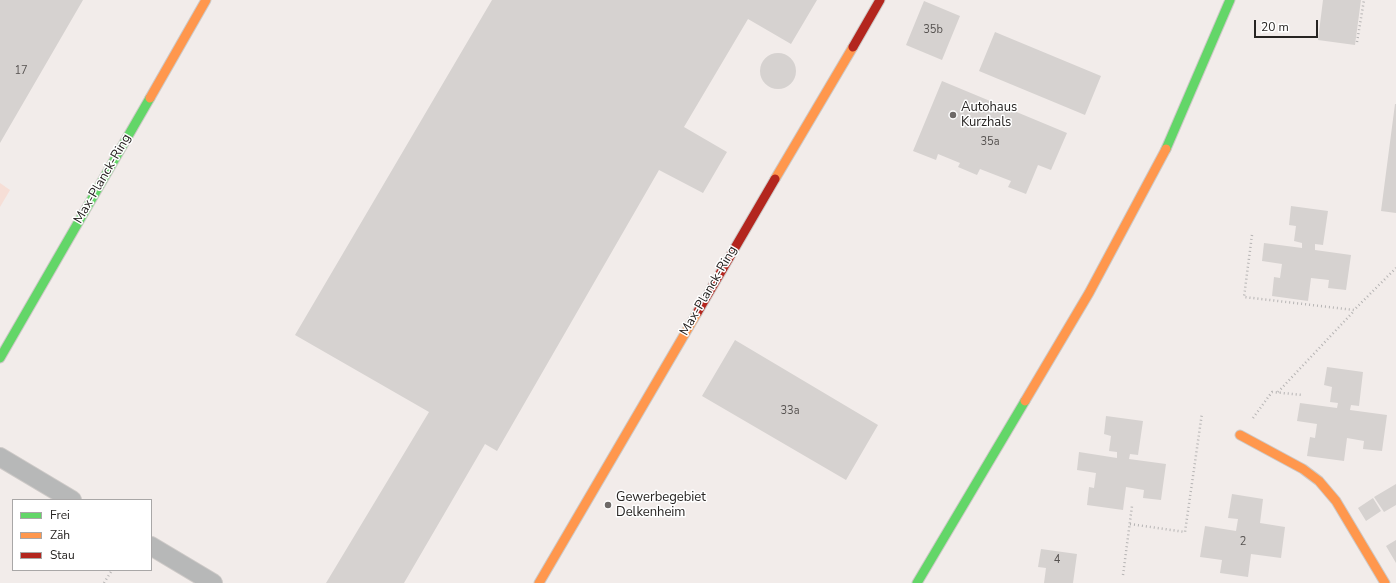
<!DOCTYPE html>
<meta charset="utf-8">
<style>
body{margin:0}
#map{position:relative;width:1396px;height:583px;overflow:hidden;background:#f2ecea;font-family:"Nunito Sans",sans-serif}
canvas{display:block}
.legend{position:absolute;left:12px;top:499px;width:140px;height:72px;box-sizing:border-box;background:#fff;border:1px solid #a9a7a7;margin:0;padding:5px 7px;list-style:none;font-size:12px;color:#272422}
.legend li{display:flex;align-items:center;gap:8px;height:20px}
.legend b{width:20px;border:1px solid #a9a7a7}
.scale{position:absolute;left:1254px;top:20px;width:64px;height:18px;box-sizing:border-box;border:2px solid #272422;border-top:0;padding-left:5px;font-size:12px;line-height:14px;white-space:nowrap;color:#272422;-webkit-text-stroke:3px #fff;paint-order:stroke}
</style>
<div id="map">
<canvas width="1396" height="583"></canvas>
<ul class="legend">
<li><b style="height:5px;background:#63d668"></b>Frei</li>
<li><b style="height:5px;background:#ff974d"></b>Zäh</li>
<li><b style="height:5px;background:#b3261e"></b>Stau</li>
</ul>
<div class="scale">20 m</div>
</div>
<script>
const c = document.querySelector('canvas').getContext('2d');
c.lineJoin = 'round';
function fillPath(path, color) { c.fillStyle = color; c.fill(path, 'evenodd'); }
const shape = rows => new Path2D(rows.map(r => 'M' + r).join(''));
function stroke(path, color, width, dash) { c.strokeStyle = color; c.lineWidth = width; c.lineCap = dash ? 'butt' : 'round'; c.setLineDash(dash || []); c.stroke(path); }
function drawText(font, color, halo, rows, align = 'center') {
  c.font = font + ' "Nunito Sans",sans-serif'; c.lineWidth = 3; c.setLineDash([]); c.textBaseline = 'middle'; c.strokeStyle = halo; c.fillStyle = color; for (const [text, x, y, turn = 0] of rows) {
    c.save(); c.translate(x, y); c.rotate((+turn || 0) * Math.PI / 180); c.textAlign = isNaN(turn) ? turn : align; if (halo) c.strokeText(text, 0, 0); c.fillText(text, 0, 0); c.restore();
  }
}
fillPath(shape([
 [0,183,10,190,0,207]
]), '#f6ded6');
fillPath(shape([
 [0,0,83,0,0,143],
 [492,0,817,0,791,44,748,19,684,127,727,152,703,193,659,170,497,451,485,444,404,583,326,583,429,412,295,335],
 [1323,0,1361,0,1355,45,1318,40],
 [924,1,960,16,942,60,906,45],
 [995,32,1101,76,1085,115,979,71],
 '760 71a18 18 0 1 1 36 0a18 18 0 1 1-36 0Z',
 [942,81,1067,133,1051,170,1038,165,1026,194,1008,187,1011,181,980,169,977,175,958,167,960,163,938,154,936,160,913,151],
 [1395,104,1396,104,1396,213,1381,211],
 [1291,206,1328,211,1323,245,1315,244,1315,250,1351,255,1346,290,1328,288,1329,280,1311,278,1308,301,1272,296,1274,277,1280,278,1282,264,1262,261,1264,243,1302,248,1302,243,1294,241,1296,226,1289,225],
 [735,340,878,425,846,480,702,396],
 [1327,367,1363,372,1359,406,1351,405,1350,410,1387,415,1382,451,1363,449,1364,441,1347,438,1344,461,1307,456,1310,437,1315,438,1317,424,1297,421,1300,403,1337,408,1338,403,1330,402,1332,387,1324,385],
 [1106,416,1143,421,1138,455,1130,454,1129,459,1166,464,1161,500,1143,498,1144,490,1126,487,1123,510,1087,505,1089,487,1094,488,1096,473,1077,470,1079,452,1117,458,1117,452,1109,451,1111,436,1104,434],
 [1396,484,1396,505,1384,512,1374,497],
 [1232,494,1263,499,1260,523,1285,527,1281,558,1251,554,1248,577,1220,573,1222,560,1200,557,1205,526,1236,531,1238,519,1228,518],
 [1373,498,1381,511,1366,521,1358,508],
 [1396,540,1396,563,1386,546],
 [1041,549,1077,554,1073,583,1044,583,1046,568,1038,567]
]), '#d6d2d0');
const street = shape([
 [0,457,72,500],
 [151,546,213,583]
]);
const fast = shape([
 [1166,149,1230,0],
 [0,358,150,98],
 [917,583,1025,401]
]);
const slow = shape([
 [150,98,206,0],
 [775,179,853,47],
 [1025,401,1089,293,1166,149],
 [1240,435,1303,469,1319,481,1336,501,1385,583],
 [539,583,697,313]
]);
const jam = shape([
 [853,47,880,0],
 [697,313,775,179]
]);
stroke(street, '#cdc9c7', 20);
stroke(fast, '#cdc9c7', 11);
stroke(slow, '#cdc9c7', 11);
stroke(jam, '#cdc9c7', 11);
stroke(shape([
 [1357,42,1364,0],
 [1252,235,1244,297,1354,310,1396,268],
 [1278,392,1354,311],
 [1253,418,1272,392,1303,395],
 [1130,524,1185,532,1202,413],
 [1123,575,1132,506],
 [104,583,112,570]
]), '#b6b4b4', 2.5, [1, 3]);
stroke(street, '#b7b8b8', 18);
stroke(fast, '#63d668', 9);
stroke(slow, '#ff974d', 9);
stroke(jam, '#b3261e', 9);
for (const [x, y, r, color] of [
 [953,115,4,"#6e6a68"],
 [608,505,4,"#6e6a68"]
]) { const dot = new Path2D(); dot.arc(x, y, r, 0, 2 * Math.PI); c.fillStyle = color; c.fill(dot); stroke(dot, '#fff', 1.5); }
drawText('11px', '#565250', null, [
 ["35b",933,30],
 ["17",21,71],
 ["35a",990,142],
 ["33a",790,411],
 ["2",1243,542],
 ["4",1057,560]
]);
drawText('13px', '#272422', '#fff', [
 ["Autohaus",961,108],
 ["Kurzhals",961,123],
 ["Gewerbegebiet",616,498],
 ["Delkenheim",616,513]
], 'left');
drawText('13px', '#272422', '#fff', [
 ["Max-Planck-Ring",103,179,-60],
 ["Max-Planck-Ring",709,291,-60]
]);
</script>
